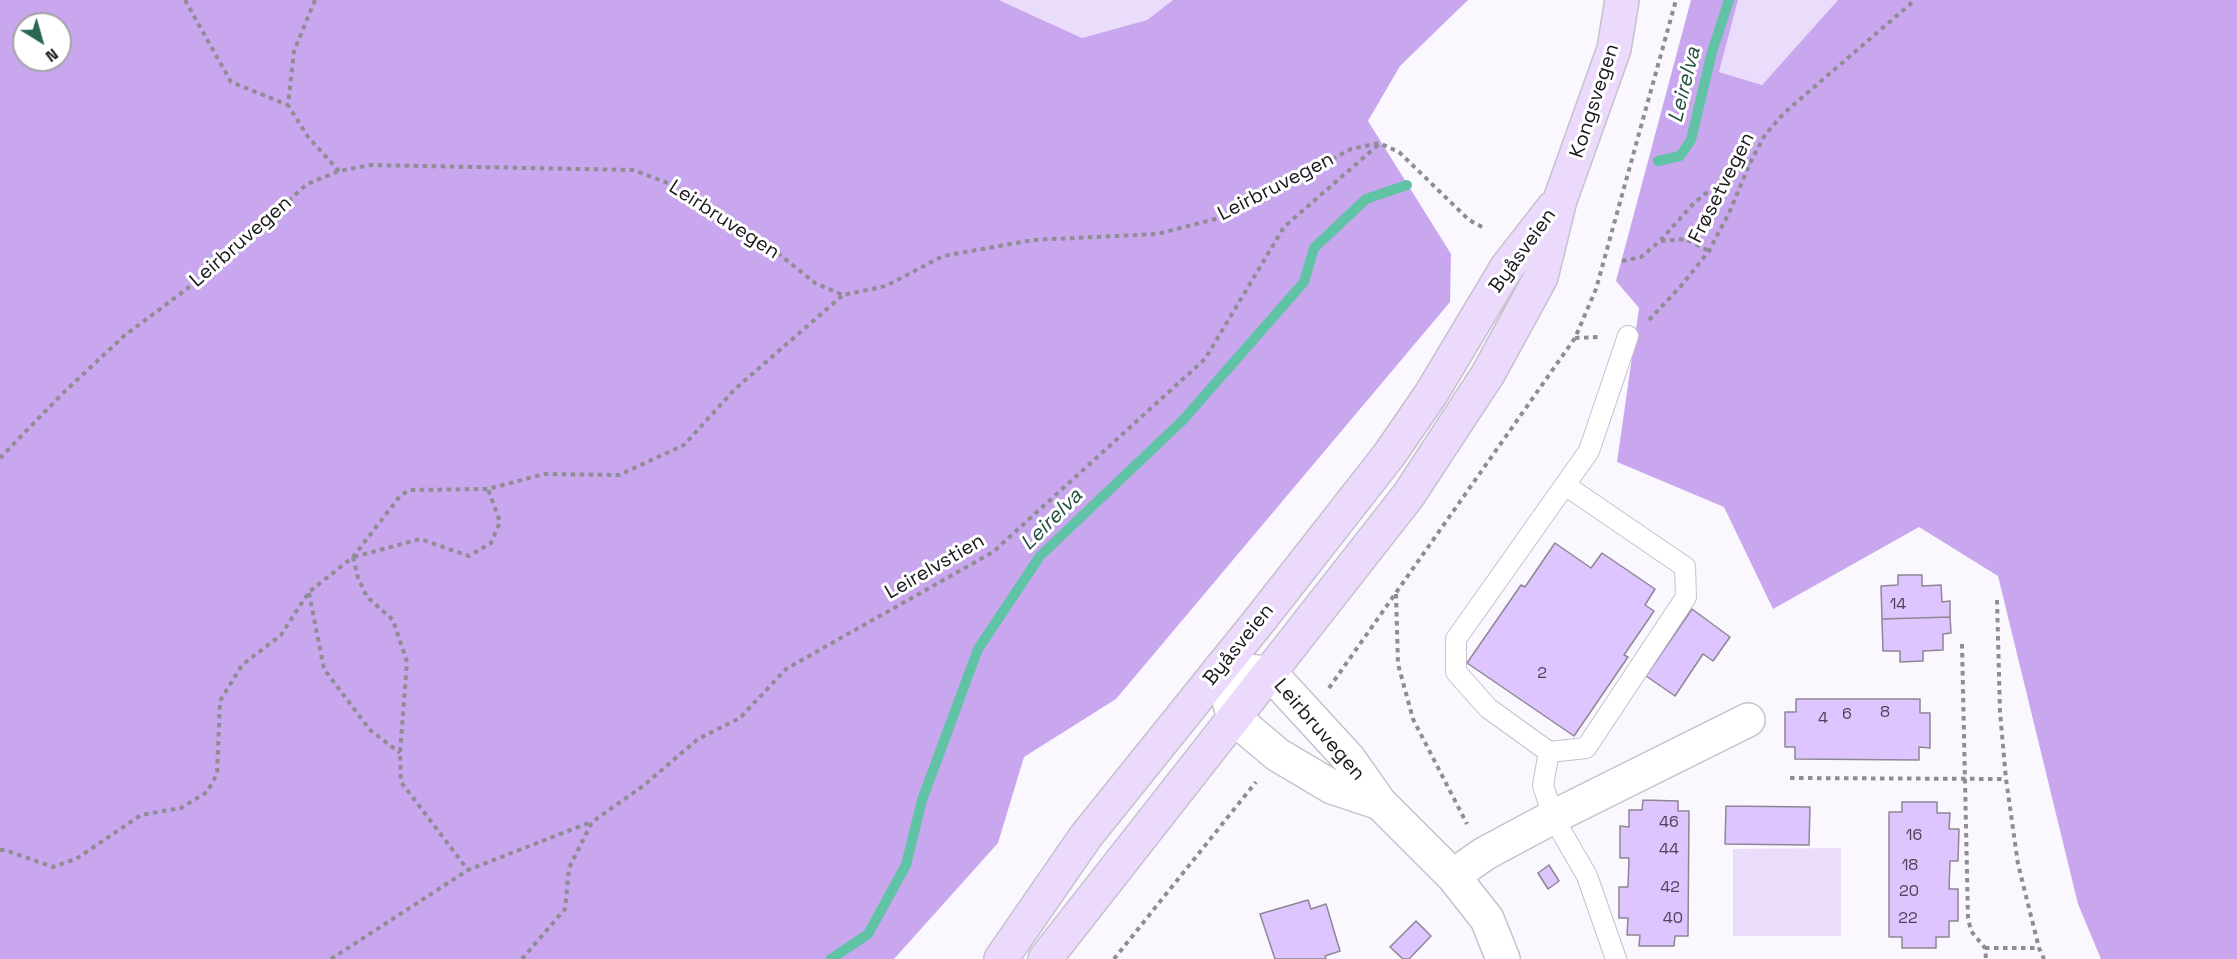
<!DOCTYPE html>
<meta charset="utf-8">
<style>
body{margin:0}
#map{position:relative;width:2237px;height:959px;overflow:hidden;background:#faf7ff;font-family:"Space Grotesk",sans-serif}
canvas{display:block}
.north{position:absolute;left:12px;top:12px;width:60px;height:60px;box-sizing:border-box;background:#fff;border:2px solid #a3a3a5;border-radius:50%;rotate:143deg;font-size:16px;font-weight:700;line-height:24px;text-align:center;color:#1a181d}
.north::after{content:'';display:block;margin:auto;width:21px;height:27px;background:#286754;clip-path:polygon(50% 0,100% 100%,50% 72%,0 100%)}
</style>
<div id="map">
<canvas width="2237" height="959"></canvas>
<div class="north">N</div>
</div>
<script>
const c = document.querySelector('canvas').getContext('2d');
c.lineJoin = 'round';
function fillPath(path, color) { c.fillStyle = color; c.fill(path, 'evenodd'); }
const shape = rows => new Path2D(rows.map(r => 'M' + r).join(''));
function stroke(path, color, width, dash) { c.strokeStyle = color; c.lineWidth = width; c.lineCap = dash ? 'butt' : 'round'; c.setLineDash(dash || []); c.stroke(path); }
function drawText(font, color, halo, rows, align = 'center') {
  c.font = font + ' "Space Grotesk",sans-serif'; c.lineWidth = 6; c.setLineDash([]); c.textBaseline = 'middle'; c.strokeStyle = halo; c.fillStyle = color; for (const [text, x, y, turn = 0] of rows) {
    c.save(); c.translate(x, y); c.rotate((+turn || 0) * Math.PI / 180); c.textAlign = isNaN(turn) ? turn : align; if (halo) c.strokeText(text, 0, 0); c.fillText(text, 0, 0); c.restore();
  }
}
fillPath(shape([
 [1000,0,1173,0,1147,20,1082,38],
 [1738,0,1838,0,1762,85,1719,72],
 [1841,848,1841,936,1733,936,1733,849]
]), '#eadcfb');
fillPath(shape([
 [0,0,999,0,1082,38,1147,20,1173,0,1468,0,1400,66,1368,121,1451,254,1450,302,1116,699,1024,757,998,843,894,959,0,959],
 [24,24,60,24,60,60,24,60],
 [1691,0,1738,0,1719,72,1762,85,1838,0,2237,0,2237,959,2101,959,2078,904,1998,576,1919,527,1773,609,1724,507,1617,462,1639,308,1616,281]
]), '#c8a7ee');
stroke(shape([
 [1658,161,1680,156,1691,140,1712,52,1729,0],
 [831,959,868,934,906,865,922,800,978,649,1040,556,1183,420,1304,282,1314,248,1366,199,1407,185]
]), '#60c3a5', 10);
const building = shape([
 [1555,543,1591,568,1602,553,1655,589,1645,605,1654,611,1624,655,1628,657,1574,736,1467,663,1521,585,1525,587,1555,543],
 [1898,575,1922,575,1922,586,1941,585,1942,602,1950,601,1950,617,1882,619,1881,586,1898,585,1898,575],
 [1692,609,1730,637,1713,661,1703,654,1675,696,1646,676,1692,609],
 [1950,617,1951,633,1943,634,1943,650,1923,651,1923,661,1900,662,1900,651,1883,651,1882,619,1950,617],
 [1796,699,1920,699,1920,713,1930,713,1930,748,1919,747,1919,760,1795,759,1795,747,1785,747,1785,712,1796,712,1796,699],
 [1643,800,1678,801,1678,811,1689,811,1688,936,1675,936,1674,946,1639,946,1640,935,1627,935,1628,918,1619,918,1619,887,1628,887,1629,858,1620,858,1620,826,1629,827,1629,810,1642,810,1643,800],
 [1902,802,1937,802,1937,813,1950,813,1949,829,1959,829,1958,861,1950,861,1949,889,1958,889,1958,921,1949,921,1949,937,1936,937,1936,948,1902,948,1902,937,1889,937,1889,812,1902,812,1902,802],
 [1726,806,1810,807,1809,845,1725,844,1726,806],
 [1549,865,1559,881,1548,889,1538,873,1549,865],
 [1308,900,1311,909,1326,904,1340,951,1325,956,1326,959,1275,959,1260,914,1308,900],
 [1416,921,1431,936,1409,959,1403,959,1390,947,1416,921]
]);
fillPath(building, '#dfc5ff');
stroke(building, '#8c8792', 1.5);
const lane = shape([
 [1549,752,1586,748,1686,597,1685,567,1565,485],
 [1616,959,1587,876,1553,817,1543,785,1549,752,1488,708,1456,672,1456,639,1589,451,1628,336]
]);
const street = shape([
 [1380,803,1332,787,1278,755,1234,718,1220,669,1270,673,1349,759,1380,803,1453,876,1487,919,1503,959],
 [1453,876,1484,854,1553,817,1748,720]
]);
const secondary = shape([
 [1001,959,1086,836,1263,616,1389,455,1431,394,1507,267,1553,208],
 [1045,959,1408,496,1488,374,1541,277,1560,200,1614,49,1622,0]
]);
stroke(lane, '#c6c1cd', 22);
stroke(street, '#c6c1cd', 36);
stroke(secondary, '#c6c1cd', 36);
stroke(shape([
 [185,0,231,82,288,105],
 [315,0,294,51,288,105,308,137,339,171],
 [1661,241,1686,239,1709,251],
 [1622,261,1641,257,1660,241,1694,203,1731,173,1749,163],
 [1649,320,1680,287,1709,251,1729,213,1750,163,1765,135,1784,113,1915,0],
 [1575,338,1599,337],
 [0,458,62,394,124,336,216,267,307,184,339,171,371,165,633,170,673,185,759,238,815,283,843,295,886,286,943,256,1033,240,1157,234,1227,216,1351,149,1379,143,1399,152,1469,220,1486,229],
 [353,557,358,578,367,597,393,620,407,662,400,753,401,782,468,870],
 [354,557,420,539,469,556,491,543,500,522,488,489],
 [309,593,324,669,370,730,400,753],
 [1396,594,1398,664,1413,719,1467,824],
 [1997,600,2000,712,2006,779,2018,864,2039,948,2044,959],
 [1962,644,1968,918,1971,931,1985,948,1986,959],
 [1329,688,1575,338,1596,289,1676,0],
 [1790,778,2006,779],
 [0,850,5,850,53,867,76,859,141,815,181,808,207,792,217,774,220,701,242,665,281,635,309,592,353,557,400,496,409,490,488,489,544,474,619,475,684,445,735,389,843,295],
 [1985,948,2039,948],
 [331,959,468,870,591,822],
 [522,959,565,909,569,868,592,822,643,786,698,739,740,718,786,669,993,552,1205,359,1284,227,1378,145],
 [1114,959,1256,782]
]), '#8f8d93', 4, [4.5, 4.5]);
stroke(lane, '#fff', 20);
stroke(street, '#fff', 33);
stroke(secondary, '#ebdafb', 33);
drawText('16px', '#4b4356', null, [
 ["14",1898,605],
 ["2",1542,674],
 ["8",1885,713],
 ["6",1847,715],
 ["4",1823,719],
 ["46",1669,823],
 ["16",1914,836],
 ["44",1669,850],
 ["18",1910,866],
 ["42",1670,888],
 ["20",1909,892],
 ["40",1673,919],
 ["22",1908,919]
]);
drawText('20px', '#1a181d', '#fff', [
 ["Kongsvegen",1595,101,-72],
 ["Leirbruvegen",1276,187,-27],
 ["Frøsetvegen",1722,188,-63],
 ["Leirbruvegen",724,220,33],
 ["Leirbruvegen",241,242,-41],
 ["Byåsveien",1523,251,-54],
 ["Leirelvstien",935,567,-30],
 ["Byåsveien",1239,645,-51],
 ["Leirbruvegen",1319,730,49]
]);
drawText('italic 21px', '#224e40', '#fff', [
 ["Leirelva",1685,85,-76],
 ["Leirelva",1052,520,-45]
]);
</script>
